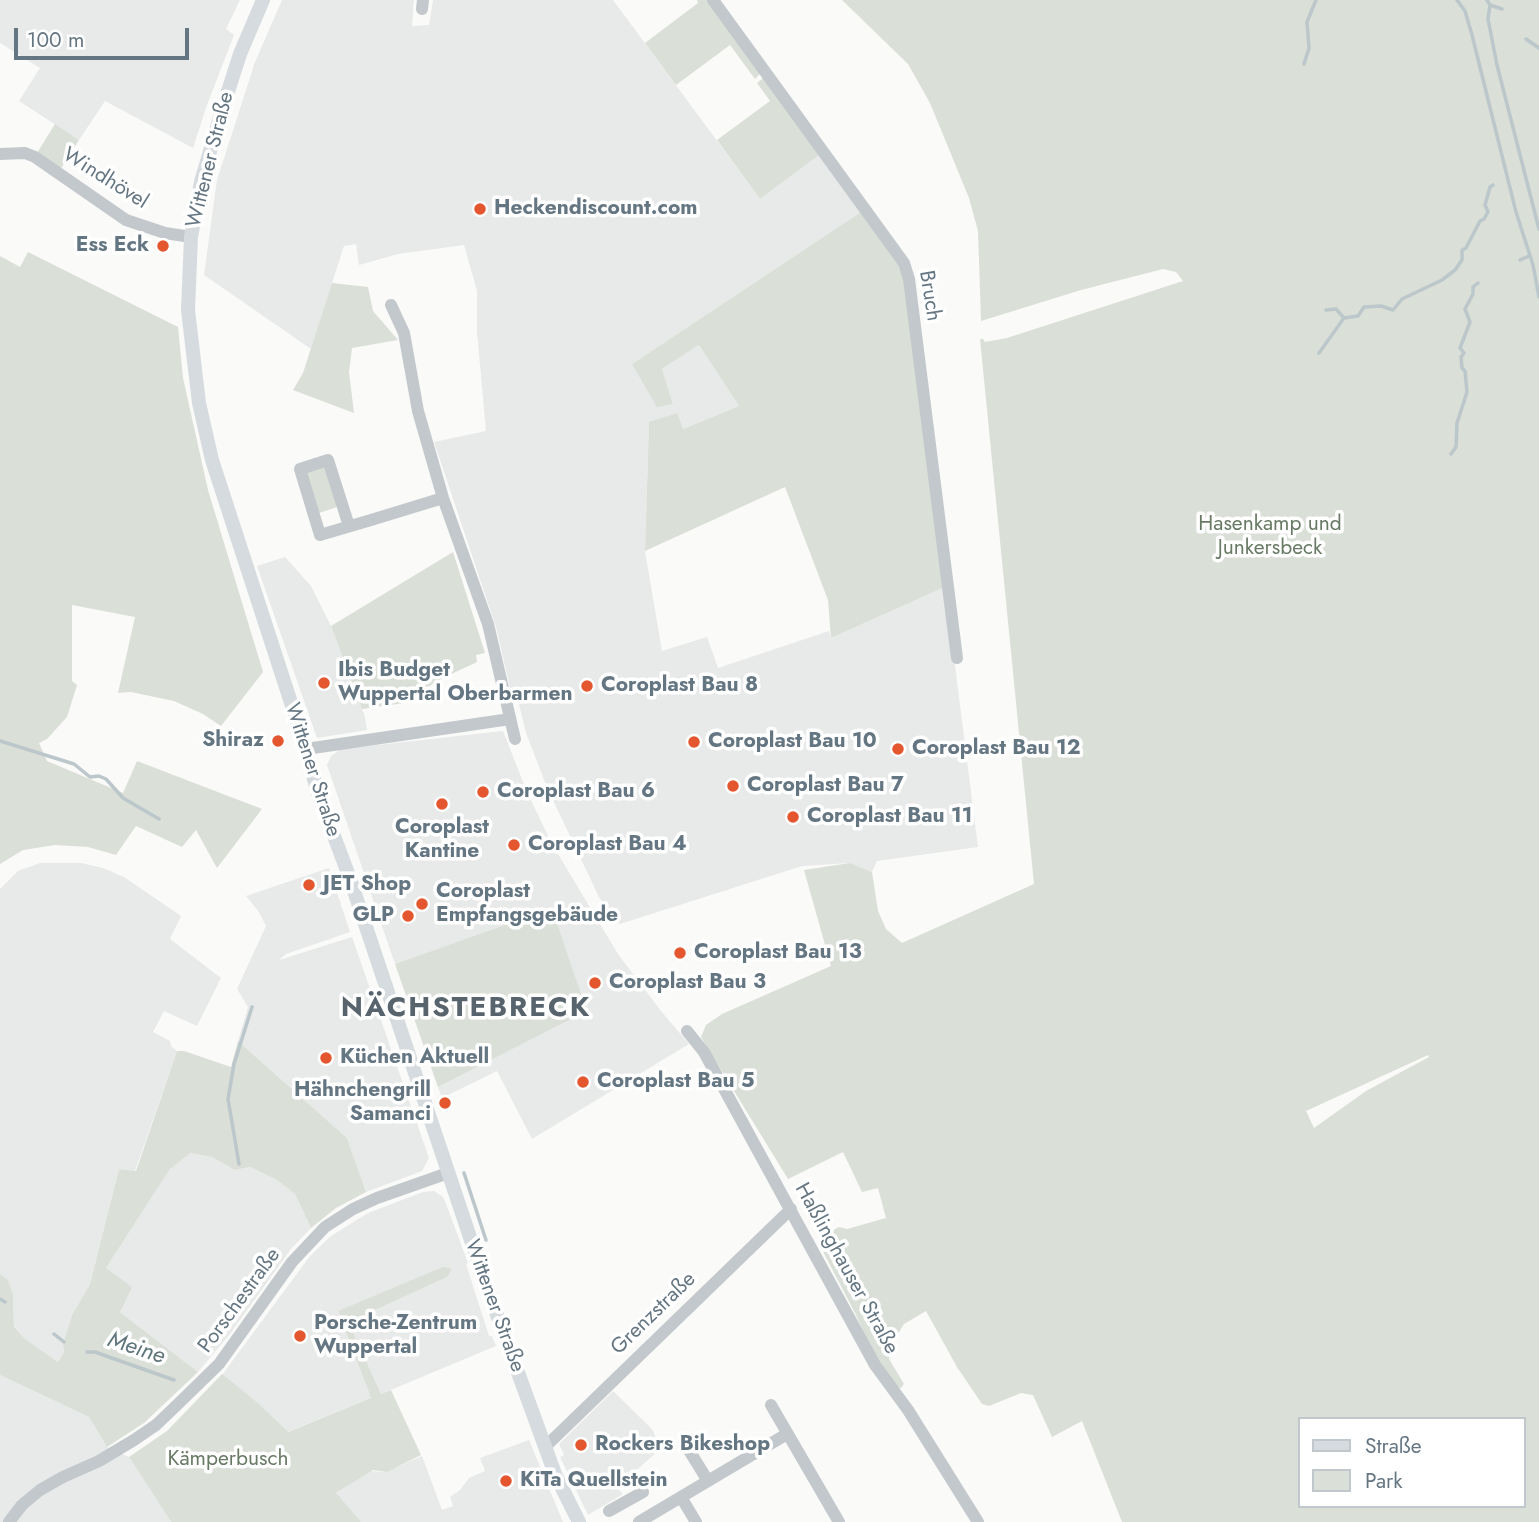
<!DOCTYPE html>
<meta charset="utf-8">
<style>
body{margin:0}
#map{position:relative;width:1539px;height:1522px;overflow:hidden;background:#fafaf8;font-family:Jost,sans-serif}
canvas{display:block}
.legend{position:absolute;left:1298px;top:1417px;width:228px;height:91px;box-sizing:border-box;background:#fff;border:2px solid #c1c8cd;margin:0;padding:9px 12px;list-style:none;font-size:21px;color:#657683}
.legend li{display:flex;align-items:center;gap:14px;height:35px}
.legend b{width:35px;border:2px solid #c1c8cd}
.scale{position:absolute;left:14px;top:28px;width:175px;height:32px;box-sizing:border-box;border:4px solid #657683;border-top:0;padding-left:9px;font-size:21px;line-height:24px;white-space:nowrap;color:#657683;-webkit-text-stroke:5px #fff;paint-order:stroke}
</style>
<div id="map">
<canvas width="1539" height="1522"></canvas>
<ul class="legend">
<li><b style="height:9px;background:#d6dbdf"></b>Straße</li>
<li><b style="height:19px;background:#dadfd7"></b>Park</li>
</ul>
<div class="scale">100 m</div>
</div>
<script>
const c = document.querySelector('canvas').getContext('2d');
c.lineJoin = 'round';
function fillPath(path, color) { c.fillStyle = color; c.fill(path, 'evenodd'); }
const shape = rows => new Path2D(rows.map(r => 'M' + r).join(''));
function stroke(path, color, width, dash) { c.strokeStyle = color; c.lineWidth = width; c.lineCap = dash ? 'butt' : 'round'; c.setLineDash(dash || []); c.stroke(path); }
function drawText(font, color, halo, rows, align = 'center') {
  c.font = font + ' Jost,sans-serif'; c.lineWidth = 7; c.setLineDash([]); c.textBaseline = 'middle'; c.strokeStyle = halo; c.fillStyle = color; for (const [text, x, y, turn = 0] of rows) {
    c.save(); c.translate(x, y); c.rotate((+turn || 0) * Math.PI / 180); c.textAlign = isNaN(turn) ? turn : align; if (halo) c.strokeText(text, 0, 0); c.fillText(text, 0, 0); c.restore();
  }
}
fillPath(shape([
 [0,0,240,0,226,29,234,35,207,105,193,148,105,101,79,140,19,101,40,68,0,43],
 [282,0,414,0,412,26,429,25,433,0,613,0,760,199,822,153,864,210,632,364,673,404,662,369,699,345,739,406,683,429,649,422,645,551,662,651,707,637,718,668,829,631,831,638,945,587,978,847,877,861,872,872,850,863,802,866,620,924,614,921,599,897,579,855,548,790,526,733,515,688,510,688,496,627,434,442,486,431,477,332,477,291,464,245,398,254,359,265,356,244,344,246,311,349,204,275,217,180,255,62],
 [285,557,311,586,331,626,365,717,367,730,317,738,257,566],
 [503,731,527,792,552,844,618,954,661,1011,689,1044,532,1139,497,1071,442,1098,438,1087,587,1011,552,908,395,964,327,765,331,756,341,749],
 [40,863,81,863,103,868,124,877,181,916,170,939,221,978,197,1026,164,1011,153,1032,170,1041,171,1046,177,1051,135,1171,119,1169,90,1284,72,1315,63,1344,64,1352,58,1362,24,1338,14,1325,13,1294,8,1280,0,1274,0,889,18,871],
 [329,868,350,932,286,954,279,960,352,937,429,1158,422,1171,366,1192,347,1138,238,1041,248,1007,237,989,266,926,259,912,246,896],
 [189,1153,212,1157,235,1170,250,1167,277,1180,295,1194,311,1228,291,1249,230,1334,198,1372,119,1311,106,1268,170,1169],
 [434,1191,442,1196,445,1201,468,1263,466,1264,489,1336,492,1336,496,1346,381,1394,352,1330,356,1319,447,1277,338,1311,371,1398,287,1432,258,1403,222,1375,310,1256,331,1236,368,1213,423,1192],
 [0,1375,89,1417,107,1447,129,1457,171,1522,0,1522],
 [613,1391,652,1429,661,1448,617,1488,623,1494,588,1515,560,1457,564,1455,559,1444],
 [529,1440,563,1522,361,1522,335,1494,370,1471,386,1472,422,1456,442,1510,453,1506,450,1497,460,1490,469,1478,485,1471,480,1458]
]), '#e8e9e9');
fillPath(shape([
 [697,0,713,0,760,74,755,79,730,45,676,85,645,43,698,3],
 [842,0,1539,0,1539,1522,1122,1522,1082,1421,1052,1437,1033,1395,1021,1393,989,1406,982,1404,957,1367,926,1311,904,1324,896,1337,889,1359,904,1384,901,1388,895,1387,874,1355,855,1313,818,1242,821,1237,839,1227,847,1229,886,1218,878,1188,862,1192,843,1152,788,1179,701,1037,706,1025,722,1014,831,966,804,870,850,863,872,872,878,911,886,929,902,943,1034,884,980,339,983,339,985,342,1007,338,1183,281,1176,272,1163,269,1081,290,981,321,978,231,969,198,930,103,908,64],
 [1428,1055,1429,1057,1366,1091,1314,1128,1306,1111],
 [1299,1419,1523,1419,1523,1506,1299,1506],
 [766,76,822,153,760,199,717,140,770,101,757,83],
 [55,124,79,140,60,170,37,153],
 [864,210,895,255,904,280,945,587,831,638,828,600,785,487,645,551,649,422,677,413,683,429,739,406,699,345,662,369,673,404,657,407,632,364],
 [28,252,178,327,183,378,208,490,263,672,221,726,203,714,174,701,131,692,118,693,135,617,72,605,72,681,77,685,67,717,47,739,39,743,47,761,123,793,137,761,262,809,217,868,196,830,182,847,136,826,116,855,88,847,55,845,23,850,0,864,0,256,20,267],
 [332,283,368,287,373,311,398,340,352,348,349,372,354,413,293,390,303,373],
 [319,465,327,469,340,506,316,514,307,472],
 [453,552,485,653,476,655,477,662,445,677,403,701,404,703,362,709,331,626],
 [552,908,587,1011,438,1087,395,964],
 [238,1041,347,1138,366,1192,336,1208,311,1228,295,1194,277,1180,250,1167,235,1170,212,1157,190,1153,170,1169,106,1268,132,1287,120,1312,198,1372,144,1423,107,1447,89,1417,0,1375,0,1274,8,1280,13,1294,14,1326,24,1338,58,1362,64,1352,63,1344,72,1315,90,1284,119,1169,136,1171,177,1051,184,1051,231,1067],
 [443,1267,452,1269,447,1277,356,1319,352,1330,381,1394,391,1390,421,1455,387,1472,373,1470,336,1493,361,1522,171,1522,129,1457,167,1431,222,1374,258,1403,288,1432,371,1398,338,1311]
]), '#dadfd7');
stroke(shape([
 [1457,0,1465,11,1472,35,1516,212,1533,265,1539,297],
 [1487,0,1490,5,1502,9],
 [1490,5,1488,19,1497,65,1539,229],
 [1526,39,1539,48],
 [1304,64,1309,48,1307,22,1316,0],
 [1520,260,1529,256],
 [1326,310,1336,309,1344,318],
 [1319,353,1344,318,1358,316,1364,307,1381,306,1393,310,1402,299,1442,280,1455,270,1462,260,1462,250,1466,248,1480,221,1484,219,1488,212,1485,205,1490,187,1493,185],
 [1451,454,1456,447,1457,423,1467,392,1465,371,1462,368,1461,357,1464,353,1460,348,1470,322,1465,309,1473,294,1473,287,1478,283],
 [0,741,74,764,90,777,99,776,106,779,123,798,159,819],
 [239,1164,228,1099,234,1064,252,1007],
 [464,1173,486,1240],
 [0,1299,5,1302],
 [54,1334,64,1342],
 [87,1352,95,1352,174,1380]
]), '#bbc7cb', 3.5);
stroke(shape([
 [713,0,904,263,909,279,957,658],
 [422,9,423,0],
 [0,154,25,153,35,157,126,220,165,233,191,237],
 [391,305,404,333,418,411,443,498,488,624,515,739],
 [349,526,328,460,300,469,320,535,371,520,443,498],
 [306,749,510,719],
 [687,1031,704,1052,875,1365,908,1410,978,1522],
 [771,1405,839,1522],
 [545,1447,791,1209],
 [687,1447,708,1481],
 [681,1497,696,1522],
 [609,1511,643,1492],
 [9,1522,22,1505,40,1490,63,1477,99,1461,134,1440,156,1425,178,1404,219,1364,292,1262,325,1227,353,1209,377,1198,448,1173],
 [639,1522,787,1434]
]), '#c3c8cc', 12);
stroke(shape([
 [263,0,240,54,223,107,201,182,191,237,188,310,199,403,212,460,296,718,319,796,349,876,485,1282,555,1474,579,1522]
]), '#d6dbdf', 14);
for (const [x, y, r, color] of [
 [480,209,7,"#e4572e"],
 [163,246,7,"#e4572e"],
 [324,683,7,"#e4572e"],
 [587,686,7,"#e4572e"],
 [278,741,7,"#e4572e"],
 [694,742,7,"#e4572e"],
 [898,749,7,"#e4572e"],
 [733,786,7,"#e4572e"],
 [483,792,7,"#e4572e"],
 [442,804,7,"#e4572e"],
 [793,817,7,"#e4572e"],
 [514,845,7,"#e4572e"],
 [309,885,7,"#e4572e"],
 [422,904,7,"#e4572e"],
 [408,916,7,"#e4572e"],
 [680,953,7,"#e4572e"],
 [595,983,7,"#e4572e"],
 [326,1058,7,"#e4572e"],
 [583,1082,7,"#e4572e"],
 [445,1103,7,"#e4572e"],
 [300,1336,7,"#e4572e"],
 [581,1445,7,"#e4572e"],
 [506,1481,7,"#e4572e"]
]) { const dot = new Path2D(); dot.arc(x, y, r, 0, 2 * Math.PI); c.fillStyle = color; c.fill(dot); stroke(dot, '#fff', 2.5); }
drawText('21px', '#657683', '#fff', [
 ["Wittener Straße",211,160,-76],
 ["Windhövel",105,179,32],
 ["Bruch",929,296,81],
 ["Wittener Straße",312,770,72],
 ["Haßlinghauser Straße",846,1269,61],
 ["Porschestraße",240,1301,-54],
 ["Wittener Straße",494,1306,70],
 ["Grenzstraße",654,1314,-44]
]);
drawText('bold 21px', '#657683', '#fff', [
 ["Heckendiscount.com",494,209],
 ["Ess Eck",149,246,"right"],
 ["Ibis Budget",338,671],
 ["Wuppertal Oberbarmen",338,695],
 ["Coroplast Bau 8",601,686],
 ["Shiraz",264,741,"right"],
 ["Coroplast Bau 10",708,742],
 ["Coroplast Bau 12",912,749],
 ["Coroplast Bau 7",747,786],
 ["Coroplast Bau 6",497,792],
 ["Coroplast Bau 11",807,817],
 ["Coroplast",442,828,"center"],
 ["Kantine",442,852,"center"],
 ["Coroplast Bau 4",528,845],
 ["JET Shop",323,885],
 ["Coroplast",436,892],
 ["Empfangsgebäude",436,916],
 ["GLP",394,916,"right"],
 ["Coroplast Bau 13",694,953],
 ["Coroplast Bau 3",609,983],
 ["Küchen Aktuell",340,1058],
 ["Coroplast Bau 5",597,1082],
 ["Hähnchengrill",431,1091,"right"],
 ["Samanci",431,1115,"right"],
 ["Porsche-Zentrum",314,1324],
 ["Wuppertal",314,1348],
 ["Rockers Bikeshop",595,1445],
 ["KiTa Quellstein",520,1481]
], 'left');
drawText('21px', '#687a64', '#fff', [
 ["Hasenkamp und",1270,525],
 ["Junkersbeck",1270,549],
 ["Kämperbusch",228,1460]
]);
drawText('italic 23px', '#60757c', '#fff', [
 ["Meine",136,1349,18]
]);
c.letterSpacing = '2px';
drawText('bold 28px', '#57646e', '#fff', [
 ["NÄCHSTEBRECK",466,1009]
]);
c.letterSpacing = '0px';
</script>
